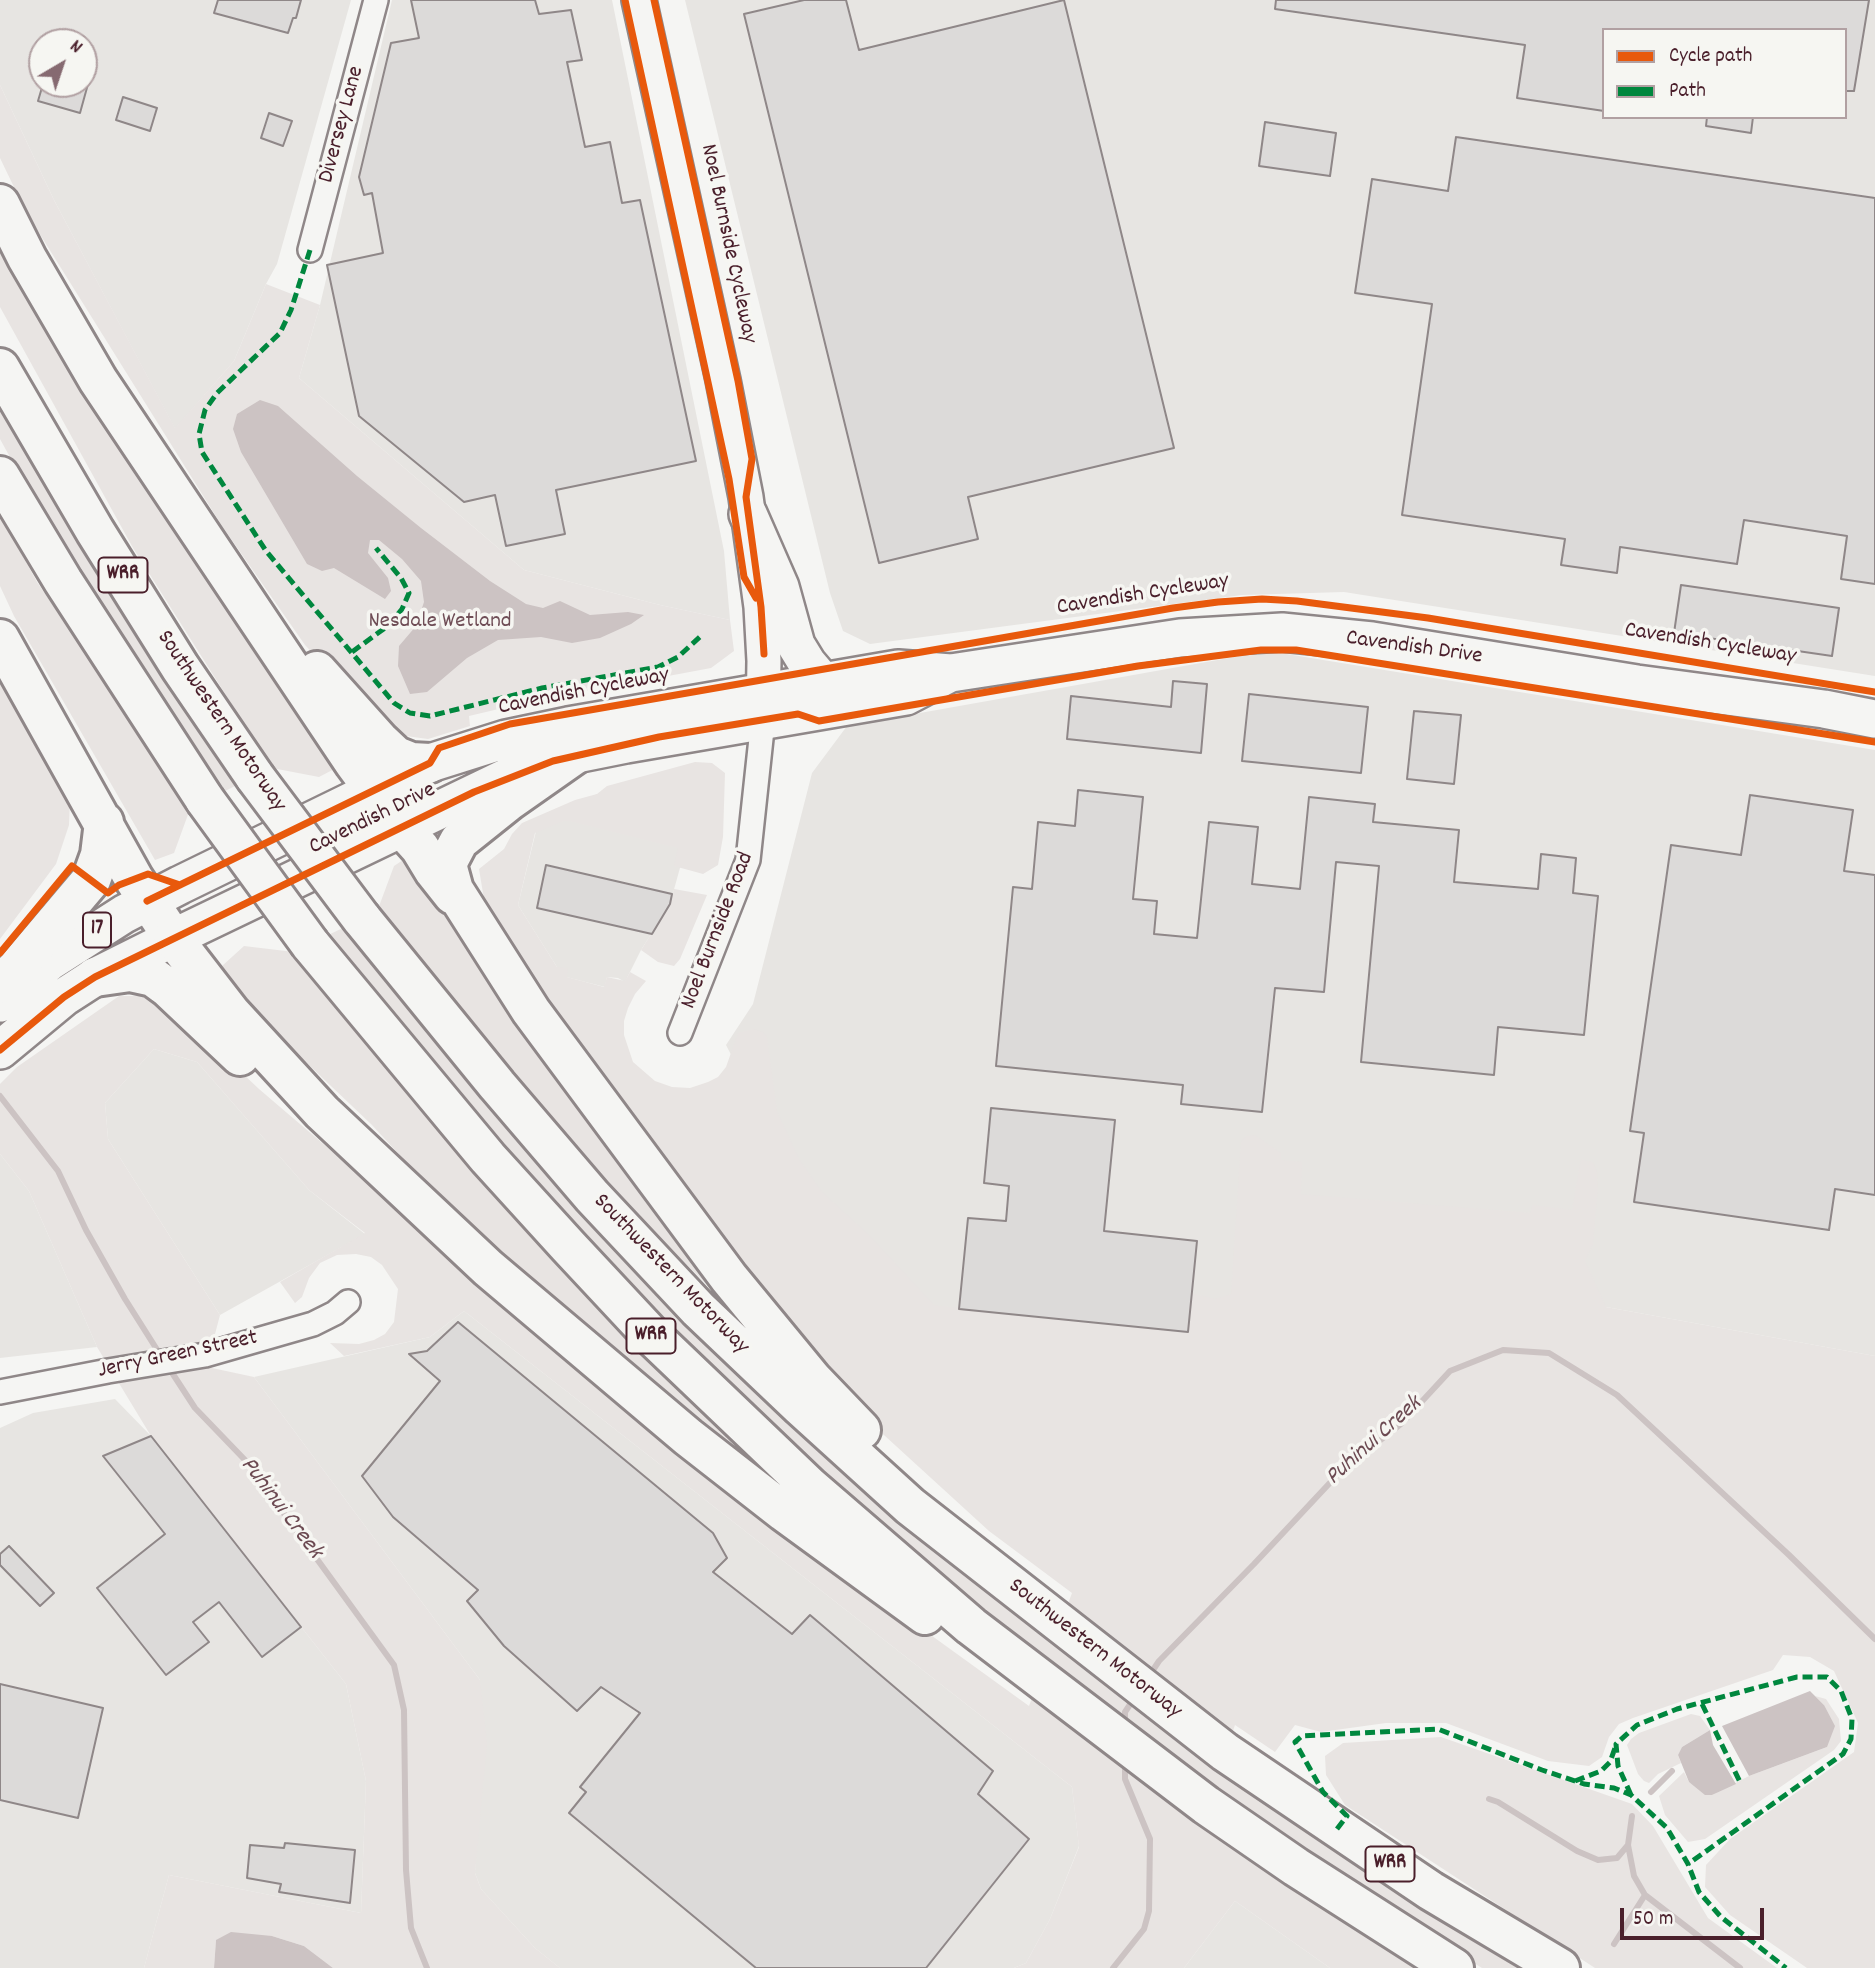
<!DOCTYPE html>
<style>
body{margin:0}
#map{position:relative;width:1875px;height:1968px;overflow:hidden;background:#f5f5f3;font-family:Dekko,sans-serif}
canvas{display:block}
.legend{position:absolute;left:1602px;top:28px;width:245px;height:91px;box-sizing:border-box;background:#f6f6f2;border:2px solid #b1a0a2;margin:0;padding:9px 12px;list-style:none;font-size:21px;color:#4a1f2b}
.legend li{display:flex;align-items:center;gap:14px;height:35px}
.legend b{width:35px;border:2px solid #b1a0a2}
.north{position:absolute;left:28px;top:28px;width:70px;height:70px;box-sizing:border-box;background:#f6f6f2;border:2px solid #b1a0a2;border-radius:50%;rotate:39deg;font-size:19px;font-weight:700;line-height:28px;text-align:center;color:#4a1f2b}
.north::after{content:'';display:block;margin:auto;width:24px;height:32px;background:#866a71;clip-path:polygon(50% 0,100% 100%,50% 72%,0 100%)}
.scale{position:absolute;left:1620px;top:1908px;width:144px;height:32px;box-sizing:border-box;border:4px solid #4a1f2b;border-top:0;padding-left:9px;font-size:21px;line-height:24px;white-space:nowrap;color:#4a1f2b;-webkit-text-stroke:5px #f6f6f2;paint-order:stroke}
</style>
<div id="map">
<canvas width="1875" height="1968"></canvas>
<ul class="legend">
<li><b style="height:9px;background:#e8590c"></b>Cycle path</li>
<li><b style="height:9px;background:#00873e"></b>Path</li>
</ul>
<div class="north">N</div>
<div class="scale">50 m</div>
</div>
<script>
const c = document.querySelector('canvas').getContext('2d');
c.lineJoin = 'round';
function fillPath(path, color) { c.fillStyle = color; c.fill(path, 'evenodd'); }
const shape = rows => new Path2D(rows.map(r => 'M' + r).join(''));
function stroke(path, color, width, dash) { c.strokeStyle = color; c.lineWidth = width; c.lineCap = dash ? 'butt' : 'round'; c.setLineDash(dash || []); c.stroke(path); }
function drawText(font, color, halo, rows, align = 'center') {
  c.font = font + ' Dekko,sans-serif'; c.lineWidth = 7; c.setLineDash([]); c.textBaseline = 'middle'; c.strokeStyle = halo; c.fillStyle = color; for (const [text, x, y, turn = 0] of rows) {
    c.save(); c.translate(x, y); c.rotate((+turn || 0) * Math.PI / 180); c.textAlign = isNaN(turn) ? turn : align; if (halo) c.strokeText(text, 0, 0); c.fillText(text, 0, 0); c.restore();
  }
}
fillPath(shape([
 [0,0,351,0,277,264,266,284,234,361,175,429,54,200,0,85],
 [42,42,84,42,84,84,42,84],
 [392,0,612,0,724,551,730,620,660,605,524,570,299,378,320,305],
 [685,0,1875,0,1875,676,1344,592,1242,595,870,644,843,631,830,593],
 [1604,30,1845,30,1845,117,1604,117],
 [1268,651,1875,750,1875,1356,1606,1307,1038,1523,744,1080,726,1045,753,1004,812,773,847,726],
 [597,794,686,846,670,904,641,950,625,982,618,978,607,977,605,987,566,977,557,967,518,905,537,827],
 [154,1049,197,1062,309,1190,365,1234,220,1315,108,1139,105,1103],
 [0,1154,29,1191,97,1347,0,1358],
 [464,1311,1072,1787,1079,1846,1050,1919,1026,1963,1014,1968,560,1968,535,1948,481,1889,475,1873,480,1680,254,1377,430,1337],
 [115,1399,151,1436,346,1684,366,1781,361,1913,169,1875,144,1968,0,1968,0,1428,33,1413],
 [1235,1901,1330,1968,1184,1968]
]), '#e7e5e2');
fillPath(shape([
 [0,85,54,200,175,428,234,361,266,284,320,305,299,378,524,570,660,605,730,620,734,651,711,668,524,703,469,716,470,726,428,739,406,736,384,729,305,645,222,526,26,212,0,158],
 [0,229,342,765,319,777,272,768,133,548,0,307],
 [0,400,239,784,221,793,44,519,0,439],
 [0,515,37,582,190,809,174,853,155,860,14,616,0,586],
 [0,679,70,799,69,825,56,864,0,939],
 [695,762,712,763,725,773,723,837,718,865,703,874,674,866,678,848,570,821,563,821,535,833,518,905,557,967,568,968,567,977,604,987,607,977,625,981,630,972,646,981,635,994,628,1008,624,1021,624,1035,633,1062,655,1081,672,1087,690,1088,708,1082,718,1077,726,1067,738,1033,754,1029,763,1032,767,1037,777,1111,799,1159,822,1192,868,1234,934,1305,1188,1332,1192,1293,1215,1299,1231,1294,1241,1142,1246,1136,1255,1135,1281,1153,1281,1160,1302,1162,1301,1194,1530,1213,1532,1205,1572,1210,1581,1159,1593,1162,1597,1172,1598,1187,1593,1244,1585,1261,1606,1307,1875,1356,1875,1968,1807,1968,1730,1915,1705,1887,1706,1865,1730,1839,1854,1752,1858,1723,1834,1671,1810,1657,1783,1655,1773,1670,1633,1718,1619,1724,1609,1737,1602,1757,1589,1766,1548,1761,1446,1723,1386,1723,1321,1732,1295,1725,1275,1752,1235,1725,1220,1768,1373,1875,1521,1968,1482,1968,1391,1911,1423,1968,1330,1968,1235,1901,1184,1968,1014,1968,1026,1963,1050,1919,1079,1847,1072,1787,464,1311,430,1337,344,1356,330,1343,359,1344,374,1340,385,1334,394,1322,398,1289,382,1265,371,1257,356,1254,337,1255,320,1263,309,1278,302,1297,295,1303,280,1282,365,1233,309,1190,197,1062,154,1049,105,1103,108,1139,220,1315,215,1334,199,1343,212,1368,254,1377,480,1680,487,1743,475,1873,481,1889,535,1948,560,1968,333,1968,304,1946,272,1936,216,1940,214,1968,144,1968,169,1875,361,1913,366,1781,346,1684,151,1436,97,1347,29,1191,0,1154,0,1084,17,1067,119,996,146,996,159,1003,168,1003,259,1089,383,1195,809,1547,1029,1706,1046,1661,890,1538,668,1325,531,1183,326,936,345,927,458,1070,522,1139,1054,1641,1072,1593,989,1531,873,1425,738,1259,593,1067,484,899,479,869,504,849,512,834,522,823,575,800,597,794,607,786],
 [406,858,793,1371,606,1184,460,1013,378,909,394,866],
 [674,889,707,895,680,959,674,966,658,962,641,950,670,904],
 [244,946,294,952,401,1087,482,1183,573,1281,764,1469,755,1479,474,1236,372,1125,271,1029,222,966],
 [1815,1696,1826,1699,1839,1719,1841,1741,1834,1750,1705,1839,1688,1842,1665,1815,1659,1796,1684,1772,1689,1782,1712,1795,1749,1776,1827,1747,1824,1705],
 [1691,1714,1700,1716,1710,1730,1682,1747,1678,1755,1681,1763,1658,1774,1649,1783,1644,1781,1638,1774,1627,1745,1631,1739,1639,1733],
 [1441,1737,1632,1804,1653,1826,1708,1918,1777,1968,1595,1968,1345,1805,1326,1775,1325,1756,1343,1743]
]), '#e8e4e2');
fillPath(shape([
 [260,400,278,406,357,476,421,528,490,581,526,604,543,608,560,601,590,615,628,612,644,615,631,624,600,638,572,643,541,637,498,640,467,658,427,692,410,694,398,666,399,646,416,626,424,602,421,581,402,559,379,540,370,540,368,553,388,578,391,591,385,599,334,568,322,571,307,564,241,452,233,429,237,414],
 [1810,1691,1824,1705,1835,1726,1827,1747,1749,1776,1722,1726],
 [1710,1730,1713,1745,1736,1784,1712,1795,1705,1795,1689,1782,1678,1755,1682,1747],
 [231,1932,272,1936,304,1946,333,1968,214,1968,216,1940]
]), '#ccc3c3');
stroke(shape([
 [0,1096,58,1171,86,1230,125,1299,161,1356],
 [167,1365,195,1408,245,1460,394,1665,404,1710,406,1870,411,1928,427,1968],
 [1149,1676,1159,1661,1254,1564,1341,1471,1401,1424,1450,1371,1503,1350,1549,1353,1617,1395,1789,1555,1875,1639],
 [1125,1725,1125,1712,1135,1697],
 [1651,1792,1672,1771],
 [1489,1799,1498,1802,1577,1851,1598,1860,1617,1858,1628,1845,1632,1816],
 [1628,1845,1634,1876,1645,1895,1740,1968],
 [1614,1944,1645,1895],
 [1113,1968,1144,1929,1149,1911,1150,1839,1125,1779,1125,1761]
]), '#ccc3c3', 6);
const building = shape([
 [218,0,301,0,296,18,293,18,288,33,214,13,218,0],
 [411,0,535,0,539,14,571,10,582,60,567,62,585,147,610,142,622,203,640,200,696,461,556,490,565,534,506,546,495,495,464,502,359,416,327,265,383,253,372,193,364,195,359,177,391,43,419,38,411,0],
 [804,0,846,0,859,50,1064,0,1174,448,968,497,978,539,879,563,744,14,804,0],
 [1276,0,1869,0,1854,91,1845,91,1845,30,1604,30,1604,111,1517,98,1525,45,1275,9,1276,0],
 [43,84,88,84,80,113,38,101,43,84],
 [123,97,157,108,150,131,116,120,123,97],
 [269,113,292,121,283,146,261,138,269,113],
 [1707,117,1753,117,1751,133,1706,126,1707,117],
 [1265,122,1336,133,1330,176,1259,166,1265,122],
 [1456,137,1875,198,1875,584,1841,579,1847,536,1744,520,1737,564,1620,547,1617,573,1561,565,1565,539,1402,515,1432,304,1355,293,1372,179,1448,191,1456,137],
 [1681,585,1839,608,1832,656,1674,633,1681,585],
 [1173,681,1207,684,1201,753,1067,739,1071,696,1171,707,1173,681],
 [1249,694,1368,707,1361,773,1242,761,1249,694],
 [1414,711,1461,715,1454,784,1407,779,1414,711],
 [1078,790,1143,797,1133,899,1157,901,1154,934,1197,938,1209,822,1258,827,1252,884,1300,889,1309,797,1375,804,1373,822,1459,830,1454,882,1538,889,1541,854,1576,858,1573,893,1598,896,1584,1035,1498,1027,1494,1075,1361,1062,1379,866,1336,862,1324,992,1275,988,1262,1112,1181,1104,1183,1085,996,1066,1013,887,1032,889,1038,822,1075,826,1078,790],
 [1750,795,1853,810,1844,871,1875,875,1875,1195,1835,1189,1829,1230,1634,1202,1644,1133,1630,1131,1671,845,1741,855,1750,795],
 [546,865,672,894,670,904,652,934,537,908,546,865],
 [991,1108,1115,1120,1104,1231,1197,1241,1188,1332,959,1309,968,1218,1006,1221,1009,1186,984,1183,991,1108],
 [458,1322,713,1533,727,1558,713,1572,792,1634,810,1615,993,1771,978,1794,1029,1839,926,1968,756,1968,569,1813,586,1792,580,1787,640,1713,601,1687,577,1711,504,1646,467,1601,478,1590,393,1517,362,1476,440,1381,409,1354,427,1351,458,1322],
 [151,1436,301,1627,262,1657,219,1602,193,1622,209,1642,166,1675,97,1588,165,1534,103,1456,151,1436],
 [9,1546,54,1593,40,1606,0,1565,0,1554,9,1546],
 [0,1684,103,1708,78,1818,0,1800,0,1684],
 [285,1843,355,1850,350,1903,279,1892,281,1884,247,1878,250,1845,284,1848,285,1843]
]);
fillPath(building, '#dcdad9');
stroke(building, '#8f8788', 2);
const minor = shape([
 [310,250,376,0],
 [680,1033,748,860,763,720],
 [0,1392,108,1371,205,1355,313,1324,335,1313,348,1302]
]);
const secondary = shape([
 [639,0,723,380,746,497,761,607,764,661,763,718]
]);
const primary = shape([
 [748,514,780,587,796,645,807,663,824,683],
 [0,1003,49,962,124,914,180,885,430,763,506,739,568,726,898,669,951,673,1180,638,1282,632,1372,641,1637,684,1824,709,1875,719],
 [0,1050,64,997,95,977,173,938,514,774,576,754,626,744,906,696,950,673]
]);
const trunk = shape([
 [0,204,27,258,98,380,354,763,402,828],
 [0,639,134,879,173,938],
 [317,671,379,740,396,756,411,762,430,763],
 [0,984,14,971,91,880,100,855,104,822]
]);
const motorway = shape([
 [0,368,95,531,180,667,255,777],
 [0,476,63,581,205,800],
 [576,754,509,801,459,841,449,860,448,868,454,890,531,1011,729,1278,813,1380,861,1430],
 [402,828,420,848,434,871,453,895],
 [361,918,497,1085,592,1196,698,1309,801,1407,910,1506,1225,1752,1431,1891,1560,1968],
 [173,938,231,1013,322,1112,488,1268,688,1437,784,1512,925,1615],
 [310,944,488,1158,568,1246,652,1336,810,1487,971,1626,1206,1805,1296,1867,1454,1968],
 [95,977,130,972,153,977,168,988,240,1056]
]);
stroke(minor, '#8f8788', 28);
stroke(secondary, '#8f8788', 38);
stroke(primary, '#8f8788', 42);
stroke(trunk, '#8f8788', 44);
stroke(motorway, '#8f8788', 44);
stroke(minor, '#f5f5f3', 23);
stroke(secondary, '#f5f5f3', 33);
stroke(primary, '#f5f5f3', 37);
stroke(trunk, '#f5f5f3', 38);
stroke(motorway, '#f5f5f3', 38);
const motorwayBridge = shape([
 [255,777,361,918],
 [205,800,310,944]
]);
stroke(motorwayBridge, '#8f8788', 44, []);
stroke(motorwayBridge, '#f5f5f3', 38);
stroke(shape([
 [310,250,291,310,280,333,217,393,205,410,199,434,202,452,266,551,394,703,410,713,430,716,542,688,658,667,678,657,703,634],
 [352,652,389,625,402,609,409,593,401,578,376,548],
 [1702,1704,1740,1782],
 [1575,1781,1601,1771,1610,1762,1615,1748],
 [1631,1795,1618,1766,1616,1744,1637,1725,1677,1709,1797,1677,1827,1677,1841,1691,1852,1719,1851,1739,1843,1754,1688,1864],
 [1337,1829,1347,1816,1323,1792,1295,1742,1302,1736,1438,1729,1542,1770,1584,1784,1614,1788,1631,1795,1667,1828,1688,1864,1699,1892,1721,1917,1786,1968]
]), '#00873e', 5, [10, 5]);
stroke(shape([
 [625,0,729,479,744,577,756,598],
 [654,0,738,381,752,459,746,497,761,607,764,654],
 [147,901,430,763,439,748,510,724,1173,608,1218,602,1262,599,1297,601,1428,618,1875,692],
 [0,953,72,866,108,893,119,885,148,874,180,885],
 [0,1050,64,997,95,977,474,792,553,761,659,737,798,714,819,721,1138,666,1261,650,1296,650,1875,742]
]), '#e8590c', 7);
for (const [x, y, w] of [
 [123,575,49],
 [97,930,28],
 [651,1336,49],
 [1390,1864,49]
]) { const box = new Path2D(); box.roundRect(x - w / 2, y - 17.5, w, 35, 5); c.fillStyle = '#f6f6f2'; c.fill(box); stroke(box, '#4a1f2b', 2); }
drawText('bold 21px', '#4a1f2b', null, [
 ["WRR",123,575],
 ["17",97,930],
 ["WRR",651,1336],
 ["WRR",1390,1864]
]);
drawText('23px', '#4a1f2b', '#f6f6f2', [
 ["Diversey Lane",343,125,-75],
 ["Noel Burnside Cycleway",727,244,78],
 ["Cavendish Cycleway",1143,596,-9],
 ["Cavendish Cycleway",1710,645,9],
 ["Cavendish Drive",1414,649,8],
 ["Cavendish Cycleway",584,693,-11],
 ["Southwestern Motorway",220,722,56],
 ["Cavendish Drive",373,820,-26],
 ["Noel Burnside Road",719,931,-69],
 ["Southwestern Motorway",670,1275,46],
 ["Jerry Green Street",178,1356,-12],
 ["Southwestern Motorway",1094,1650,38]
]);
drawText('23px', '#6f4d56', '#f6f6f2', [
 ["Nesdale Wetland",440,623]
]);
drawText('italic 24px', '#6c4a52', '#f6f6f2', [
 ["Puhinui Creek",1375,1442,-42],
 ["Puhinui Creek",280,1509,53]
]);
</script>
